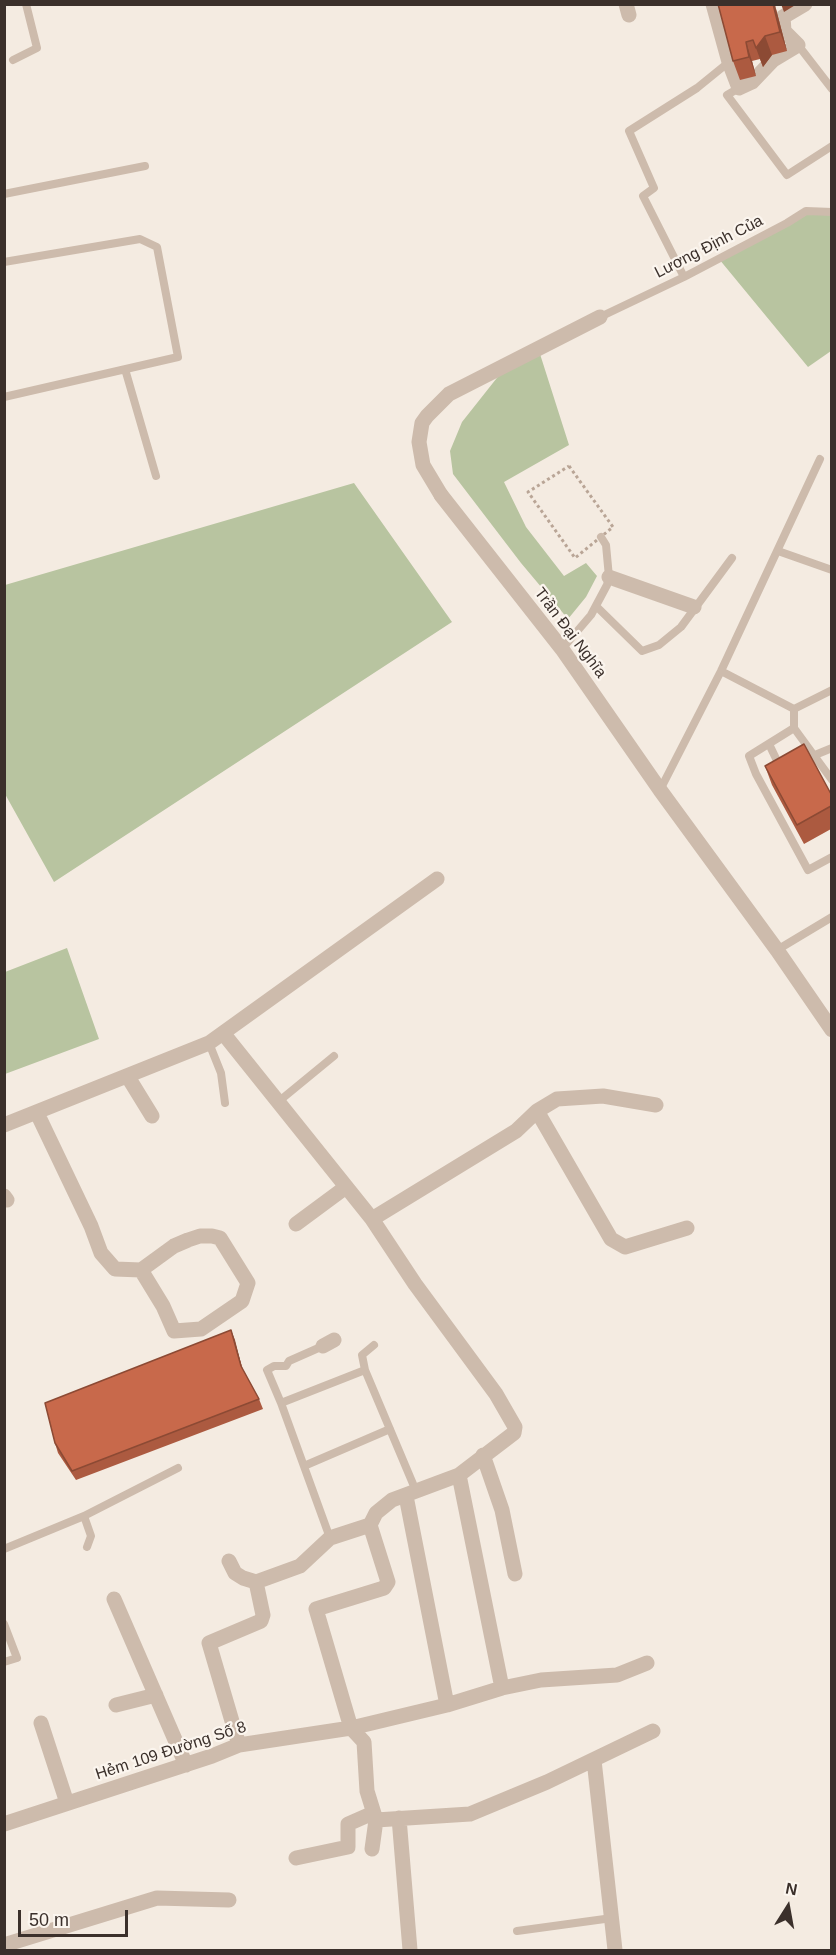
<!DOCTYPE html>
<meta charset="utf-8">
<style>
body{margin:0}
#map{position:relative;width:836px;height:1955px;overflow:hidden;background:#f4ebe1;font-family:Helvetica,sans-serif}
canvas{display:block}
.frame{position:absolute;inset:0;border:6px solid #3b302b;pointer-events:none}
.north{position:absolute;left:758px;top:1877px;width:60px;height:60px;-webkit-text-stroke:4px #fbf5ee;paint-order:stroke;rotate:11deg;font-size:16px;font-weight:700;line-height:24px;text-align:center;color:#3b302b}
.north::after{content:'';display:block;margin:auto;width:21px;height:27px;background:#3b302b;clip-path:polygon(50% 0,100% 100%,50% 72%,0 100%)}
.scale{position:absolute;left:18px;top:1910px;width:110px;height:27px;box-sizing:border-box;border:3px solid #3b302b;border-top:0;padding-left:8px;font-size:18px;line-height:21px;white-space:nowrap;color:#3b302b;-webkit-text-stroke:4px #fbf5ee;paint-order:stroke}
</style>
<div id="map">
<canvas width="836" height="1955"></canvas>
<div class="frame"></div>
<div class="north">N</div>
<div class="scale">50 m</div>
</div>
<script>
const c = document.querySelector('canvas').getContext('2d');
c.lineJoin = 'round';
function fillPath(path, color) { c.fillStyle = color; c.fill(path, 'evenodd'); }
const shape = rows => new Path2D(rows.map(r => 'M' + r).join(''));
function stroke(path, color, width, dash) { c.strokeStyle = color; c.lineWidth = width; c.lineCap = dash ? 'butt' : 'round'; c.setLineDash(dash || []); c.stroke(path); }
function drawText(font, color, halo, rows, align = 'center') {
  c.font = font + ' Helvetica,sans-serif'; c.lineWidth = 4.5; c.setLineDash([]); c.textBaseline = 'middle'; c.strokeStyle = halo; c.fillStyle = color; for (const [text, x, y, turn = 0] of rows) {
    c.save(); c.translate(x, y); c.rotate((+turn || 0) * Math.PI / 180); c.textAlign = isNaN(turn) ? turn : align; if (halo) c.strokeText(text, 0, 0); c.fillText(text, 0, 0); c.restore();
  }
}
fillPath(shape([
 [807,213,831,215,831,351,808,367,719,259],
 [540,354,569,445,504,482,526,527,564,576,586,563,597,576,586,597,568,619,521,563,453,474,450,451,462,422,500,374],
 [354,483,452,622,54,882,5,794,5,585],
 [67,948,99,1039,5,1074,5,972]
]), '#b8c4a0');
stroke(shape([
 [569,466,613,527,575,558,528,492,569,466]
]), '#b9a596', 3, [3, 3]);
stroke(shape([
 [798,45,832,89],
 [13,60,37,48,26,4],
 [739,88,727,95,787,175,832,146],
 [4,194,145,166],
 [4,262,140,239,157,247,178,357,4,397],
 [684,277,643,196,654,188,629,131,697,88,729,62],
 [600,317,684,277,787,223,806,211,832,212],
 [125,369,156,476],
 [778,551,832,570],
 [597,607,642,651,659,645,681,627,732,558],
 [562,649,591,615,607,585,609,577,606,545,601,537],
 [721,671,794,709],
 [794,709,794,728,832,780],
 [794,709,832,690],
 [794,728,749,756,756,774,808,870,832,857],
 [769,744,780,767],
 [815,755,832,748],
 [660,790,721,671,820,459],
 [777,950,832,917],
 [209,1043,221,1073,225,1103],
 [278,1102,334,1056],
 [374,1345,362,1355,365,1370,416,1491],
 [323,1346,289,1361,286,1366,274,1366,267,1370,281,1403,365,1370],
 [281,1403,330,1538],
 [304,1466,390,1429],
 [84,1516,91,1536,87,1547],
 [4,1549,84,1516,178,1468],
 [4,1624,17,1658,4,1662],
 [517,1931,612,1918]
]), '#cdbbac', 8);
stroke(shape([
 [626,4,629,15],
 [713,4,729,62,739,88,752,82,773,60,798,45,784,31,783,17,805,4],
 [441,495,423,465,419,442,422,423,427,416,449,394,600,317],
 [609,577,694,607],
 [223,1033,372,1219,415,1284,496,1394,515,1427,514,1433,459,1475,392,1500,376,1513,370,1525,330,1538,300,1566,256,1582,263,1615,261,1621,209,1643,239,1745],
 [128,1077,152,1116],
 [537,1111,611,1239,625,1247,687,1228],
 [37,1113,91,1226,101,1253,115,1269,141,1270,163,1306,174,1331,201,1329,242,1301,248,1283,220,1238,212,1236,200,1236,188,1240,174,1246,141,1270],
 [4,1125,209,1043,437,879],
 [4,1196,7,1200],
 [372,1219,516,1131,537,1111,557,1099,603,1096,656,1105],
 [296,1224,346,1187],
 [323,1346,334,1340],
 [483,1455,502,1510,515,1574],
 [459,1475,502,1688],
 [406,1496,447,1705],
 [370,1525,388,1582,384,1588,316,1609,351,1728,447,1705,502,1688,541,1680,617,1675,647,1663],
 [229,1561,235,1573,243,1578,256,1582],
 [114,1599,186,1765],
 [116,1705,156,1695],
 [41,1723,67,1803],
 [594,1760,615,1950],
 [399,1818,410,1950],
 [376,1820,470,1814,547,1782,653,1731],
 [4,1824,212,1756,239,1745,351,1728,364,1742,367,1791,376,1820,372,1849],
 [296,1858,348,1847,348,1824,373,1813],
 [4,1945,157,1898,229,1900]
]), '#cdbbac', 15);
stroke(shape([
 [441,495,562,649,660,790,777,950,832,1030]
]), '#cdbbac', 15);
fillPath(shape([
 [718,4,776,9,787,51,772,55,763,67,760,59,752,61,756,76,740,80,733,61],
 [765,766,831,794,831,829,804,844,772,785],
 [231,1330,243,1370,259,1399,263,1409,76,1480,58,1453,55,1443]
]), '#ac5a40');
fillPath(shape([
 [773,4,775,4,776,9,787,51,780,32],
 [781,4,797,4,784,12],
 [765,36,772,55,763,67,756,48],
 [746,42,752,61,756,76,749,57],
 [231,1330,235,1340,244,1376,241,1366]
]), '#8c4a34');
const building = shape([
 [718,4,773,4,780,32,765,36,756,48,753,40,746,42,749,57,733,61,718,4],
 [804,744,831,794,831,806,797,825,765,766,804,744],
 [231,1330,241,1366,259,1399,72,1471,55,1443,45,1403,231,1330]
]);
fillPath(building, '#c8694b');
stroke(building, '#8c4a34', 1.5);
drawText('16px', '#3b302b', '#fbf5ee', [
 ["Lương Định Của",709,247,-27],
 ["Trần Đại Nghĩa",570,633,53],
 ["Hẻm 109 Đường Số 8",171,1751,-18]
]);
</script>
